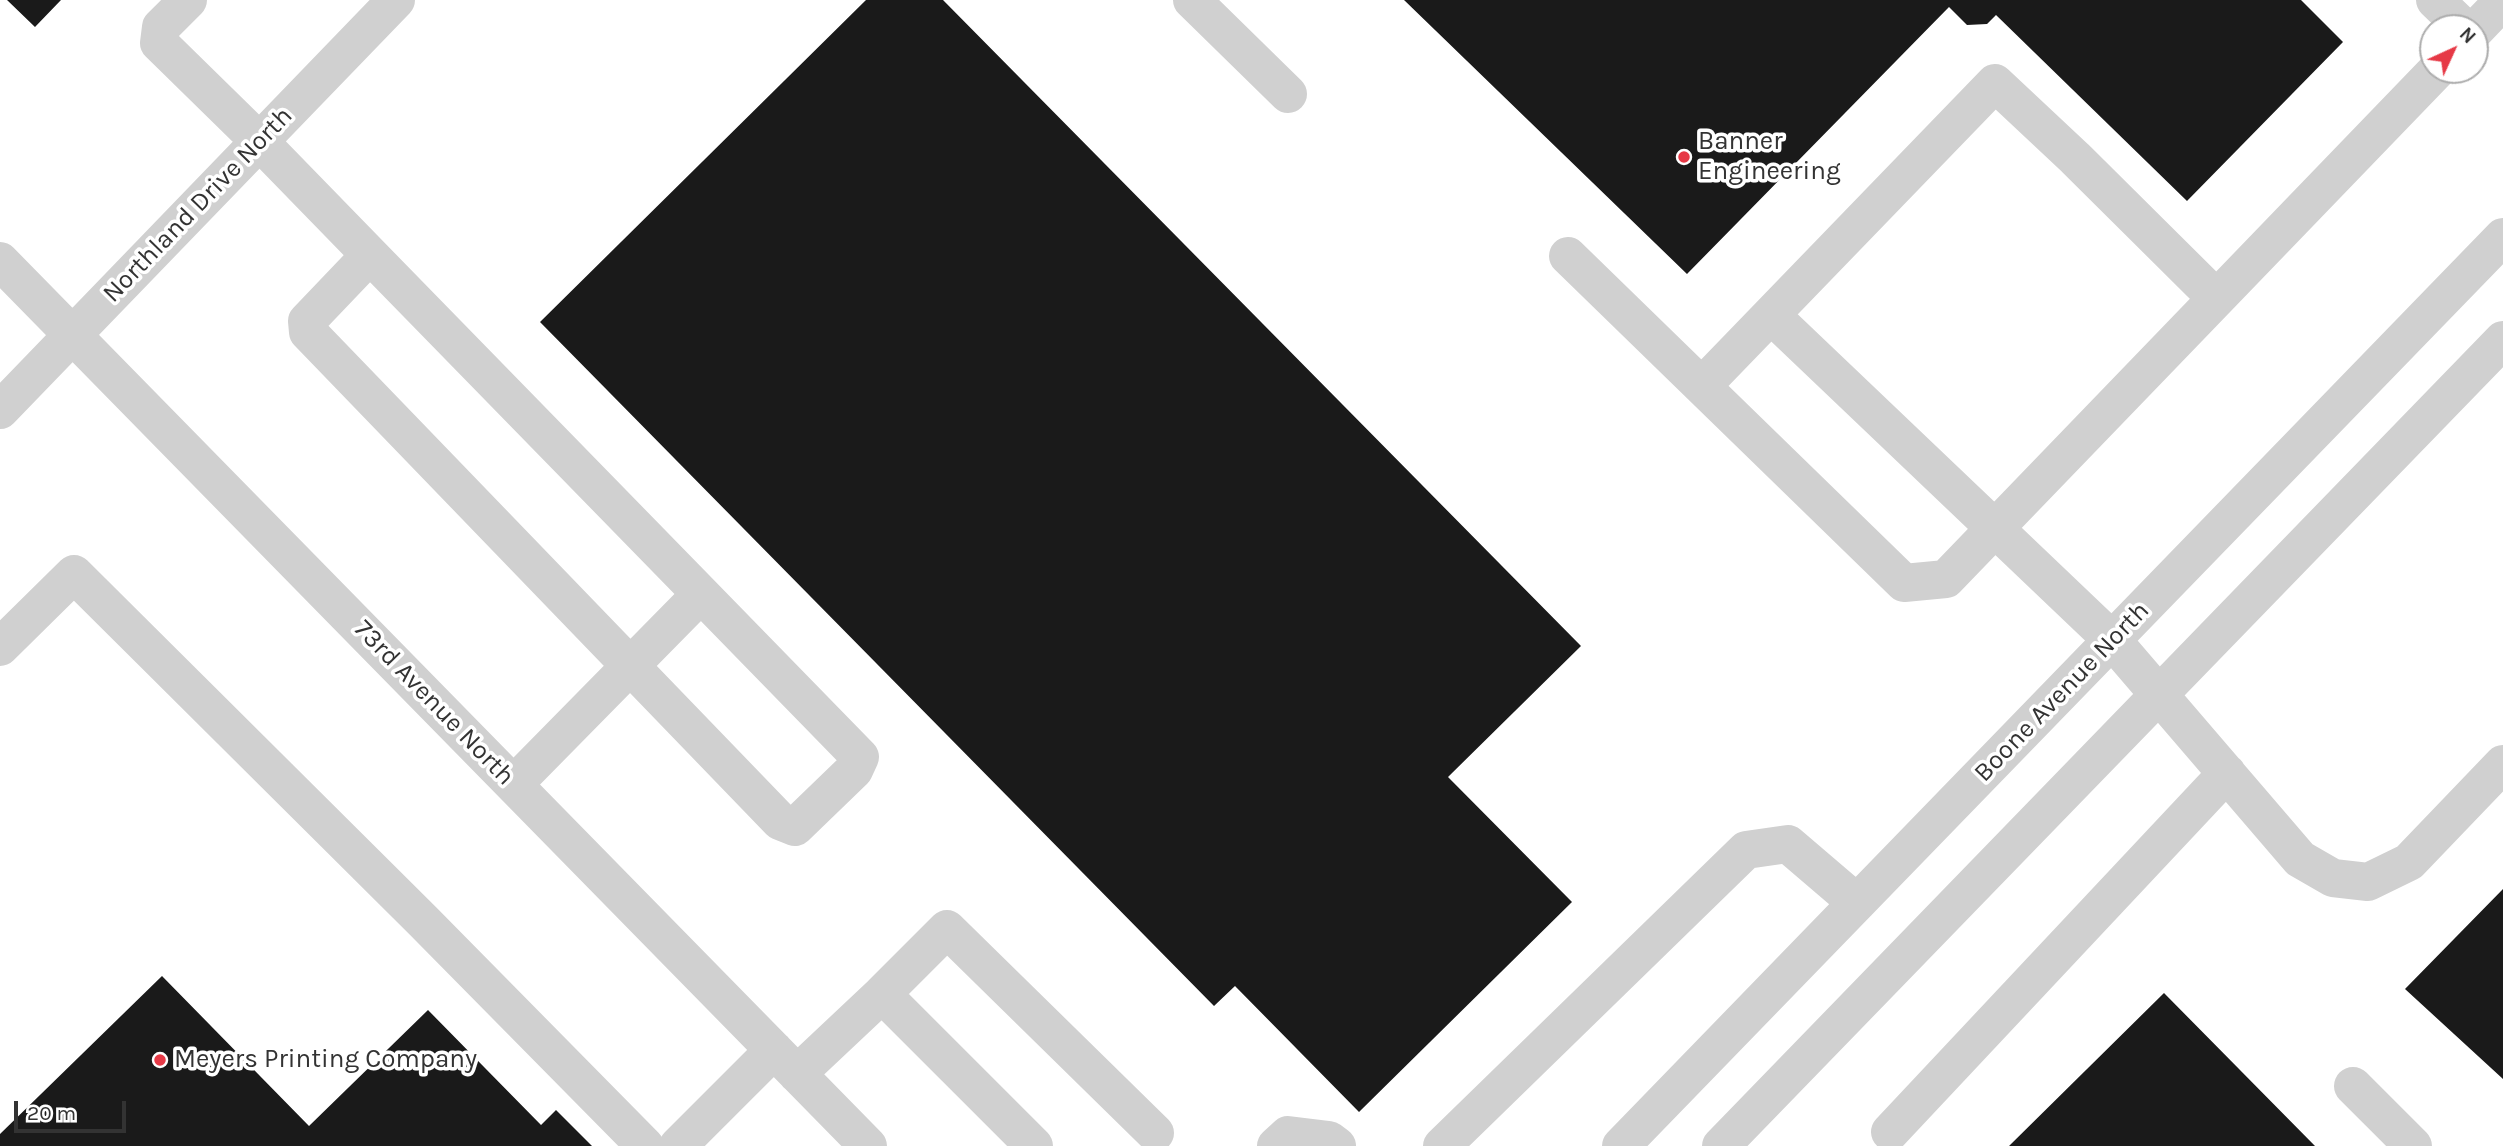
<!DOCTYPE html>
<style>
body{margin:0}
#map{position:relative;width:2503px;height:1146px;overflow:hidden;background:#fff;font-family:Karla,sans-serif}
canvas{display:block}
.north{position:absolute;left:2419px;top:14px;width:70px;height:70px;box-sizing:border-box;background:#fff;border:2px solid #adadad;border-radius:50%;rotate:45deg;font-size:19px;font-weight:700;line-height:28px;text-align:center;color:#333}
.north::after{content:'';display:block;margin:auto;width:24px;height:32px;background:#e63946;clip-path:polygon(50% 0,100% 100%,50% 72%,0 100%)}
.scale{position:absolute;left:14px;top:1101px;width:112px;height:32px;box-sizing:border-box;border:4px solid #333;border-top:0;padding-left:9px;font-size:21px;line-height:24px;white-space:nowrap;color:#333;-webkit-text-stroke:5px #fff;paint-order:stroke}
</style>
<div id="map">
<canvas width="2503" height="1146"></canvas>
<div class="north">N</div>
<div class="scale">20 m</div>
</div>
<script>
const c = document.querySelector('canvas').getContext('2d');
c.lineJoin = 'round';
function fillPath(path, color) { c.fillStyle = color; c.fill(path, 'evenodd'); }
const shape = rows => new Path2D(rows.map(r => 'M' + r).join(''));
function stroke(path, color, width, dash) { c.strokeStyle = color; c.lineWidth = width; c.lineCap = dash ? 'butt' : 'round'; c.setLineDash(dash || []); c.stroke(path); }
function drawText(font, color, halo, rows, align = 'center') {
  c.font = font + ' Karla,sans-serif'; c.lineWidth = 7; c.setLineDash([]); c.textBaseline = 'middle'; c.strokeStyle = halo; c.fillStyle = color; for (const [text, x, y, turn = 0] of rows) {
    c.save(); c.translate(x, y); c.rotate((+turn || 0) * Math.PI / 180); c.textAlign = isNaN(turn) ? turn : align; if (halo) c.strokeText(text, 0, 0); c.fillText(text, 0, 0); c.restore();
  }
}
fillPath(shape([
 [7,0,61,0,35,27],
 [866,0,943,0,1581,646,1448,777,1572,902,1359,1112,1235,986,1214,1006,540,322],
 [1404,0,2301,0,2343,42,2187,201,1996,15,1987,24,1967,25,1949,7,1687,274],
 [2503,889,2503,1079,2405,989],
 [162,976,309,1126,428,1010,541,1125,556,1110,592,1146,0,1146,0,1134],
 [2164,993,2315,1146,2009,1146]
]), '#1a1a1a');
stroke(shape([
 [188,0,161,27,159,43,259,141,370,255,701,594,860,757,854,770,795,827,780,821,308,332,307,321,370,255],
 [1192,0,1288,94],
 [2435,0,2464,28],
 [2475,30,2503,1],
 [1568,256,1904,583,1946,579,2437,70],
 [0,261,868,1146],
 [1772,316,2112,640,2300,859,2333,878,2368,882,2409,862,2503,764],
 [1702,386,1995,83,2075,158,2216,298],
 [0,410,396,0],
 [0,647,74,574,423,921,645,1146],
 [514,784,701,594],
 [882,994,947,929,1155,1133],
 [797,1074,882,994,1034,1146],
 [2353,1086,2413,1146],
 [1890,1132,2227,773],
 [678,1146,774,1050],
 [1276,1146,1288,1135,1329,1140,1337,1146],
 [1442,1146,1746,850,1788,844,1857,903],
 [1621,1146,2503,237],
 [1721,1146,2503,340]
]), '#d0d0d0', 38);
for (const [x, y, r, color] of [
 [1684,157,7,"#e63946"],
 [160,1060,7,"#e63946"]
]) { const dot = new Path2D(); dot.arc(x, y, r, 0, 2 * Math.PI); c.fillStyle = color; c.fill(dot); stroke(dot, '#fff', 2.5); }
drawText('26px', '#333', '#fff', [
 ["Banner",1698,142],
 ["Engineering",1698,172],
 ["Meyers Printing Company",174,1060]
], 'left');
drawText('26px', '#333', '#fff', [
 ["Northland Drive North",198,205,-46],
 ["Boone Avenue North",2062,692,-46],
 ["73rd Avenue North",434,703,46]
]);
</script>
